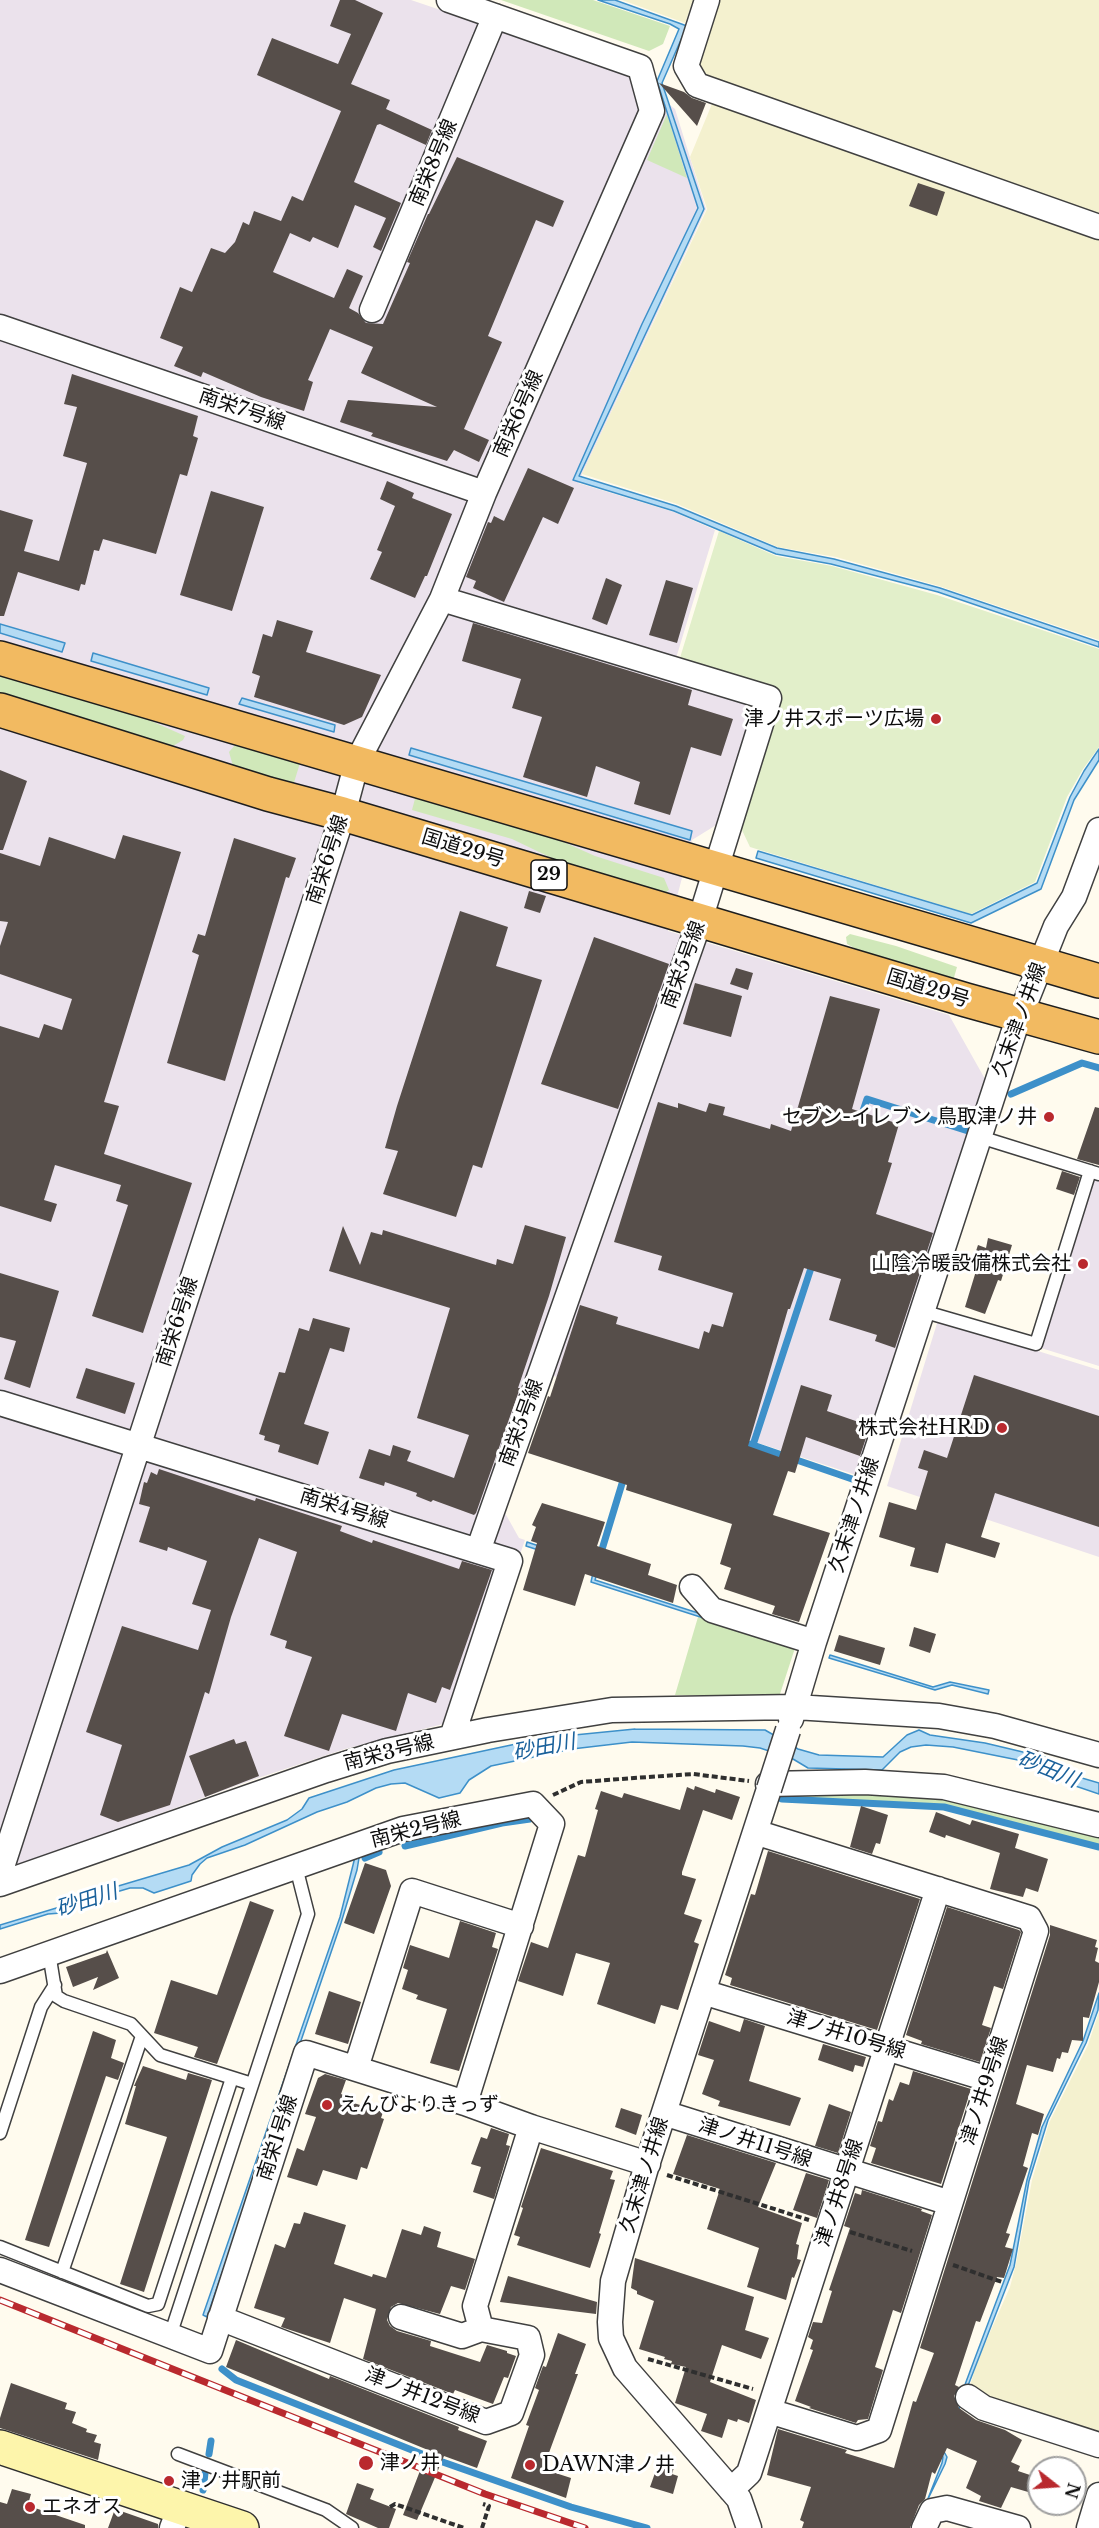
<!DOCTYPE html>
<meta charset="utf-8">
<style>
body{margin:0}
#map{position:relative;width:1099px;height:2528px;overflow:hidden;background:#fffbee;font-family:"Libre Baskerville",serif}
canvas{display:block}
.north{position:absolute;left:1027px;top:2456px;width:60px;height:60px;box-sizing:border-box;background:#fff;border:2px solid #9e9e9e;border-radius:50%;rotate:107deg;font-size:16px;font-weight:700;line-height:24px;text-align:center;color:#0d0d0d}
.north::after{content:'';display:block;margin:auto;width:21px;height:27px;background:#b9292e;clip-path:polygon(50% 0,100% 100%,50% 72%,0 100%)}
</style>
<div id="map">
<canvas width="1099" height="2528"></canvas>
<div class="north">N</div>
</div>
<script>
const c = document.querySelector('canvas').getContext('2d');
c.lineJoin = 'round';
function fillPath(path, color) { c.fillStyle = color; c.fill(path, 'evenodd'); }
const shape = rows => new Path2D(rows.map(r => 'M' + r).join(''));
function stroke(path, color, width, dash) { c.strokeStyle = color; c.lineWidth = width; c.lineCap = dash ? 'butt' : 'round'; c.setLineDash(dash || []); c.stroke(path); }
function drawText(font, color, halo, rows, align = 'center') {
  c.font = font + ' "Libre Baskerville","Noto Sans JP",serif'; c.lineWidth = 6; c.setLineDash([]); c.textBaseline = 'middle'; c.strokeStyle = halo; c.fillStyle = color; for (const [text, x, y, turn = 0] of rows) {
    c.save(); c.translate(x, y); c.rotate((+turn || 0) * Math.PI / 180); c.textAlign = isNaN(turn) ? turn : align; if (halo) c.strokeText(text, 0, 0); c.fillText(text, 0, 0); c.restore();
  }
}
fillPath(shape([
 [0,0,411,0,630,74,675,109,706,209,578,483,674,512,715,530,670,678,742,699,753,720,721,822,692,840,668,931,949,1015,985,1079,859,1476,548,1374,500,1504,519,1538,525,1540,465,1714,447,1723,345,1749,255,1779,0,1872],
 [1093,1178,1099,1180,1099,1366,1041,1348],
 [938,1320,1099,1370,1099,1557,887,1486]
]), '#ebe2ec');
fillPath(shape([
 [622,0,693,0,685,23],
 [715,0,1099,0,1099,220,702,78,694,66],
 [714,99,1099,237,1099,640,939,586,836,557,778,547,677,504,582,474,707,209,690,157],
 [1099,2012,1099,2442,968,2393,977,2362,1010,2287,1016,2264,1032,2180,1049,2123,1088,2045]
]), '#f4f1cf');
fillPath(shape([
 [501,0,593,0,670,26,663,44,649,51],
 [667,114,687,178,647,160],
 [0,670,111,703,185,736,183,740,168,749,0,698],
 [236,744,300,763,292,789,233,766,229,752],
 [416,795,521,823,595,856,664,878,669,890,664,894,562,863,512,839,412,810],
 [850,934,896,946,957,967,953,981,856,949,847,944,846,937],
 [698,1617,795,1648,780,1694,776,1696,675,1695],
 [780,1791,948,1794,1099,1832,1099,1847,943,1805,778,1798]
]), '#d0e8b9');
fillPath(shape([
 [719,531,776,556,832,566,937,595,1099,649,1099,747,1083,769,1067,797,1035,882,971,914,750,847,740,826,780,691,679,661]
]), '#e2efca');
const water = shape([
 [598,0,615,0,687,26,662,83,704,209,579,476,676,506,777,548,834,559,940,588,1099,642,1099,647,938,592,831,564,776,554,674,511,573,480,642,324,698,208,657,81,679,29,670,24,598,0],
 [0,624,65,643,62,652,0,633,0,624],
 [93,653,209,688,207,695,91,661,93,653],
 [242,698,335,725,334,732,239,704,242,698],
 [411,748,692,831,690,840,409,755,411,748],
 [1099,749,1099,760,1074,800,1041,889,971,923,756,858,758,851,972,915,1037,883,1070,797,1084,771,1099,749],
 [527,1542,599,1566,595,1580,795,1644,794,1647,591,1582,594,1568,526,1546,527,1542],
 [830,1655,933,1687,950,1682,989,1690,988,1694,952,1685,935,1690,829,1658,830,1655],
 [635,1729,765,1730,798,1749,819,1755,883,1757,907,1735,919,1730,930,1735,985,1743,1048,1758,1065,1773,1099,1783,1099,1794,1055,1779,1018,1760,953,1747,926,1745,911,1747,900,1752,882,1770,808,1768,793,1759,760,1748,743,1746,632,1742,572,1749,491,1766,469,1780,460,1793,439,1798,405,1783,391,1784,376,1788,347,1802,317,1812,245,1845,207,1858,200,1864,192,1875,191,1881,154,1893,143,1888,130,1888,89,1900,61,1913,48,1914,0,1929,0,1925,63,1906,88,1895,189,1865,222,1847,287,1820,302,1809,309,1798,394,1770,544,1738,635,1729],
 [355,1857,359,1858,357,1870,341,1923,207,2317,203,2315,340,1917,355,1857],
 [1099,1993,1098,2010,1086,2043,1048,2120,1029,2181,1014,2267,943,2450,947,2457,945,2464,927,2501,942,2463,943,2457,940,2451,1010,2265,1027,2180,1042,2127,1083,2041,1099,1993]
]);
fillPath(water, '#b4dbf4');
stroke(water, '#3d90c9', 1.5);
stroke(shape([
 [1011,1094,1082,1063,1099,1068],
 [860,1120,867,1099,968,1131],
 [750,1444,852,1479],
 [753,1445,813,1262],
 [600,1556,624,1477],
 [782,1799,944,1807,1099,1847],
 [405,1846,502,1823,530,1819],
 [365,1858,379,1852],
 [222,2369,236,2380,437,2460,571,2507,647,2528],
 [209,2454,211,2441],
 [203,2490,205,2473]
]), '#3d90c9', 7);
fillPath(shape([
 [340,0,355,0,383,13,351,84,390,100,386,109,432,130,426,145,380,124,377,125,354,182,401,203,381,251,373,247,386,218,355,205,338,248,313,237,310,242,290,233,273,272,334,298,347,269,363,276,349,308,358,313,366,323,383,324,410,263,407,262,428,214,429,214,457,157,564,201,553,227,536,220,488,336,502,342,464,429,489,440,479,462,454,450,447,461,371,436,373,433,340,422,348,400,437,407,361,373,373,347,330,329,308,380,313,382,304,411,261,397,203,372,201,377,174,366,183,347,160,338,180,287,192,292,211,248,225,253,235,242,243,222,249,225,254,211,281,221,292,196,303,201,341,111,257,75,272,38,338,64,351,34,330,26],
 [659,83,684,92,692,98,706,103,697,126],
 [918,183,945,192,937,216,909,206],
 [72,374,198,416,193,436,198,438,187,476,180,474,156,554,103,539,99,551,94,550,85,585,81,584,79,591,18,572,4,616,0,616,0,510,33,520,24,551,59,561,87,463,63,456,77,407,64,404],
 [528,468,574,488,558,524,543,517,504,602,473,588,476,581,466,577,488,522,491,523,494,516,504,521],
 [387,481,414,493,412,498,452,514,427,576,425,576,415,598,370,579,382,552,377,550,395,506,380,499],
 [211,491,264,507,232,611,180,595],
 [606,578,622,585,607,625,592,619],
 [666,580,693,588,677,643,649,635],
 [277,620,313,631,306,652,381,675,362,717,344,725,254,697,260,676,252,673,263,634,272,637],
 [473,623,692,690,688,705,733,719,721,756,691,747,670,815,634,804,640,782,596,766,587,797,523,777,542,717,512,708,521,679,462,661],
 [0,770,27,781,3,850,0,850],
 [123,835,181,852,104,1102,119,1106,104,1154,192,1183,143,1333,92,1316,128,1205,116,1201,121,1185,55,1165,44,1200,57,1204,51,1222,0,1206,0,1026,39,1038,44,1024,62,1030,72,999,0,974,0,946,8,922,0,921,0,853,40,866,49,837,115,859],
 [234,838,296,858,289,878,286,877,225,1081,167,1063,199,955,192,952,198,934,205,936],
 [529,891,546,896,540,913,524,908],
 [460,911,508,927,496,966,542,980,482,1168,473,1165,456,1217,383,1194,398,1151,385,1148,397,1106],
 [594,937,669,964,618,1109,541,1084],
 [736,968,753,973,748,990,730,984],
 [695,983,742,996,731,1037,683,1024],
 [830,996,880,1009,852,1109,899,1124,888,1162,892,1163,876,1214,933,1233,895,1348,875,1341,877,1335,829,1320,841,1279,804,1268,790,1309,788,1309,748,1446,779,1457,801,1385,832,1395,827,1411,870,1426,860,1456,806,1437,795,1473,788,1471,773,1515,830,1533,799,1622,772,1614,775,1606,724,1589,731,1568,720,1564,732,1524,626,1490,627,1485,528,1453,548,1396,550,1397,580,1305,618,1317,616,1324,699,1349,704,1331,709,1333,712,1324,723,1327,733,1293,658,1270,662,1256,614,1242,658,1102,678,1108,678,1103,706,1112,709,1103,725,1107,723,1115,770,1129,771,1124,791,1131],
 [1095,1107,1099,1108,1099,1165,1077,1159],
 [1062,1171,1080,1177,1074,1195,1056,1189],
 [525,1225,566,1237,549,1296,518,1388,520,1388,476,1513,474,1515,433,1500,431,1502,416,1496,417,1493,385,1482,384,1486,359,1478,369,1449,390,1456,393,1445,411,1451,407,1461,454,1478,469,1435,417,1418,450,1308,329,1271,343,1226,360,1265,371,1232,382,1235,383,1230,496,1265,497,1259,513,1264],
 [988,1238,1012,1245,1001,1281,998,1280,985,1314,965,1307,976,1271,970,1269,978,1245,986,1248],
 [0,1273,59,1291,30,1388,4,1379,16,1341,0,1337],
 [313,1318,350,1328,344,1352,330,1348,304,1424,329,1432,318,1465,278,1452,280,1445,264,1440,265,1436,259,1434,279,1372,285,1373,299,1328,309,1331],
 [86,1368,135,1383,125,1414,76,1398],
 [974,1375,1099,1416,1099,1527,995,1493,981,1537,1000,1543,995,1558,946,1543,938,1573,910,1566,915,1548,879,1537,889,1502,916,1510,928,1471,918,1468,924,1450,947,1458],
 [159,1469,255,1501,256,1498,342,1526,340,1531,372,1543,373,1540,459,1569,462,1561,492,1570,450,1690,442,1687,436,1703,408,1693,396,1731,342,1714,329,1751,284,1736,312,1657,285,1648,287,1641,270,1635,297,1552,259,1538,231,1617,209,1694,205,1692,170,1805,118,1822,100,1815,122,1745,86,1732,122,1626,198,1650,211,1610,192,1604,207,1561,168,1547,167,1551,139,1542,150,1507,139,1504,144,1482,147,1483,151,1472,157,1475],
 [542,1503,605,1522,597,1546,651,1564,648,1575,677,1585,673,1603,585,1574,575,1606,523,1590,537,1543,531,1541,536,1527,532,1525],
 [914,1627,936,1634,930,1653,909,1646],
 [839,1635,885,1648,880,1665,834,1651],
 [234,1739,236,1744,246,1741,259,1776,205,1797,189,1756],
 [695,1786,715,1793,716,1789,740,1797,732,1820,703,1810,682,1872,682,1875,696,1879,684,1914,702,1920,694,1942,699,1944,678,2010,661,2005,655,2024,597,2004,610,1963,576,1953,563,1996,518,1981,531,1942,548,1948,578,1855,585,1857,598,1810,595,1809,601,1791,622,1798,624,1793,680,1810,687,1787,694,1790],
 [861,1806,888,1815,880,1844,876,1843,872,1854,850,1847],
 [936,1812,970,1825,972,1820,1019,1834,1015,1848,1048,1859,1038,1892,1026,1888,1023,1897,990,1889,1000,1853,946,1835,945,1838,929,1832],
 [768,1851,920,1899,877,2030,730,1985,732,1978,725,1975,751,1894,755,1895],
 [365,1863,386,1870,391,1886,374,1934,344,1923],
 [250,1901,274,1910,217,2064,194,2057,198,2047,154,2033,171,1980,217,1995],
 [947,1907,1019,1930,1021,1932,1003,1989,994,1986,982,2025,991,2028,980,2062,921,2044,922,2041,906,2035],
 [460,1921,496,1933,492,1947,498,1949,459,2071,430,2063,447,2009,416,1999,418,1995,402,1989,408,1970,403,1968,410,1945,449,1958],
 [1050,1925,1097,1940,1095,1947,1098,1948,1095,1961,1099,1963,1099,1982,1089,2018,1083,2017,1083,2041,1072,2040,1068,2053,1062,2052,1060,2059,1057,2058,1053,2072,1027,2065,1016,2104,1044,2114,1038,2135,1032,2133,1023,2166,1028,2168,1006,2233,1010,2234,1005,2247,1013,2249,1004,2278,997,2277,980,2322,976,2321,955,2385,959,2387,954,2396,959,2408,976,2420,1005,2430,1022,2440,1011,2462,1020,2466,1018,2471,1039,2478,1035,2494,1011,2487,1001,2508,979,2501,981,2496,966,2488,977,2461,947,2448,935,2474,932,2472,925,2499,919,2505,910,2528,802,2528,804,2522,800,2520,811,2487,767,2475,778,2429,847,2450,845,2453,894,2468,913,2401,916,2402,934,2353,920,2348,1050,1935],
 [107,1950,119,1978,93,1990,98,1977,73,1987,66,1967,106,1953],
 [329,1991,361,2002,348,2044,315,2034],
 [744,2019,765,2026,749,2081,801,2098,790,2126,718,2106,720,2101,702,2094,714,2060,698,2055,709,2021,740,2032],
 [93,2031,116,2040,111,2058,124,2063,118,2080,106,2076,49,2247,25,2240],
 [823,2044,866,2057,863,2067,855,2065,853,2072,818,2060],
 [143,2066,186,2080,188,2073,212,2080,144,2292,120,2284,167,2137,125,2124,136,2086,134,2086],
 [913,2071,971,2089,941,2184,871,2163,876,2148,870,2146,878,2121,882,2122,889,2099,893,2101,900,2082,909,2085],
 [325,2074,346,2080,341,2094,348,2097,347,2101,383,2112,381,2118,384,2119,367,2169,361,2167,357,2180,323,2170,317,2186,287,2177,297,2148,304,2151,316,2117,305,2114,318,2078],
 [829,2104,851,2112,838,2153,815,2146],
 [621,2108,642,2115,636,2135,615,2127],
 [491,2128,509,2134,506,2145,510,2146,494,2199,473,2192,481,2167,471,2164,481,2137,487,2139],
 [687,2135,776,2163,758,2207,802,2223,796,2244,799,2245,797,2259,801,2260,794,2278,792,2277,786,2300,747,2287,759,2248,707,2229,720,2189,673,2174],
 [541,2148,613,2171,610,2179,615,2180,599,2233,601,2234,590,2268,517,2245,520,2237,514,2235,523,2208,521,2207],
 [806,2173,829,2180,817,2218,793,2210],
 [862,2190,922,2209,921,2211,932,2215,901,2313,893,2310,875,2367,883,2370,868,2419,858,2420,856,2423,809,2408,811,2407,795,2401,813,2350,810,2349,813,2340,808,2337,813,2322,822,2323,832,2291,829,2290,850,2228,844,2226,855,2193,861,2195],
 [304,2212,346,2225,334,2264,372,2277,373,2274,386,2278,402,2229,421,2235,424,2226,441,2232,437,2247,475,2259,465,2290,451,2286,440,2314,398,2303,391,2307,387,2320,390,2326,397,2331,431,2341,430,2346,480,2362,487,2345,507,2351,507,2353,516,2356,508,2378,504,2377,493,2404,455,2390,453,2394,363,2359,376,2309,344,2298,330,2343,281,2327,285,2318,254,2308,275,2244,285,2248,294,2223,300,2224],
 [635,2258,754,2297,745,2330,769,2338,761,2359,722,2345,710,2382,756,2400,749,2423,738,2419,737,2422,728,2419,722,2438,701,2431,707,2414,675,2403,686,2367,671,2364,672,2361,664,2359,665,2357,639,2349,654,2301,637,2294,637,2291,631,2288],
 [508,2276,597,2302,596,2314,500,2302],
 [558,2333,586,2344,575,2374,578,2374,543,2469,571,2478,566,2498,511,2478,529,2426,526,2425,539,2390,535,2388,543,2366,546,2367],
 [236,2340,329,2379,330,2376,444,2421,459,2427,458,2430,487,2441,477,2468,444,2456,417,2520,403,2515,428,2450,226,2367],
 [11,2383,67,2403,65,2409,76,2412,72,2423,87,2429,86,2432,97,2435,94,2442,101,2444,98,2460,0,2428,0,2418],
 [661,2456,676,2461,672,2474,678,2476,673,2494,650,2487],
 [357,2483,374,2489,370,2499,396,2509,389,2528,378,2528,346,2514],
 [12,2489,31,2494,29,2501,33,2502,32,2507,85,2525,85,2528,0,2528,0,2502,7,2504],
 [115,2509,158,2524,158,2528,108,2528]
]), '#564e4a');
const service = shape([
 [980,1137,1099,1174],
 [922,1311,1036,1344,1090,1171],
 [49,1953,56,1996,64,2001,131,2024,160,2055,252,2084],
 [0,2133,41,2007,55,1985],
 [0,2247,148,2306,158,2304,232,2078],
 [62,2272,142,2036],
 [170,2336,308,1914,296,1867],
 [178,2454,326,2510,352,2528]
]);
const minor = shape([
 [707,0,686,66,697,85,1099,227],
 [372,310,495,16],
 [0,327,484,493],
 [442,599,769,698,700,920,478,1551],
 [0,1403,510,1561,452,1737],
 [692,1587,712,1610,814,1642],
 [791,1719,814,1642,1014,1031,1056,926,1074,897,1099,830],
 [768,1784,865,1782,944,1787,1099,1825],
 [755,1832,1029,1918,1036,1931,879,2430,857,2438,769,2411],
 [0,1873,343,814,357,762,442,599,484,493,652,111,640,67,449,0],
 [0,1884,326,1770,387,1751,488,1730,612,1710,795,1707,939,1716,995,1726,1099,1755],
 [0,1971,403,1829,533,1804,552,1824,465,2103],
 [703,1992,988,2079],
 [356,2068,412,1891,521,1926],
 [664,2113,950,2203],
 [0,2270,210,2351,306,2053,465,2103,531,2127,648,2164],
 [401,2317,462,2336,481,2329],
 [220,2318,486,2422,511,2413,532,2355,528,2338,481,2329,475,2306,531,2127],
 [968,2397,984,2408,1099,2445],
 [731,2490,749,2473,938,1889],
 [172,2528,180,2507],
 [749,2528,739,2499,625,2368,611,2338,610,2322,613,2281,646,2168,769,1789],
 [924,2528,932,2511,947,2508,1018,2528],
 [1089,2528,1099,2495]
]);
const secondary = shape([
 [0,2447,242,2528]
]);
const trunk = shape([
 [0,658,1099,981],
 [0,710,268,794,343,814,966,1000,1099,1037]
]);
stroke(service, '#404040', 15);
stroke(minor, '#404040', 27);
stroke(secondary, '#2f2f2f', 36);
stroke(trunk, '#1e1e1e', 36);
stroke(shape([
 [553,1795,581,1782,634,1778,693,1774,749,1781],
 [667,2175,809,2220],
 [850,2232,912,2251],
 [953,2265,1002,2282],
 [648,2359,753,2389],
 [390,2507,395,2504,464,2528],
 [482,2528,489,2506,483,2504]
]), '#2f2f2f', 4, [6, 3]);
stroke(service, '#fff', 12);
stroke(minor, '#fff', 24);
stroke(secondary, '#fdf5ab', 33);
stroke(trunk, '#f2ba61', 33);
const rail = shape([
 [0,2300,485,2494,585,2528]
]);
stroke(rail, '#b9292e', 7);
stroke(rail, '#fff', 4.5, [14]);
const minorBridge = shape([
 [769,1789,788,1730]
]);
stroke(minorBridge, '#404040', 27, []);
stroke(minorBridge, '#fff', 24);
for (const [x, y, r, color] of [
 [936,719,6,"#b9292e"],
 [1049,1117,6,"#b9292e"],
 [1083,1264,6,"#b9292e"],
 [1002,1428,6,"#b9292e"],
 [327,2105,6,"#b9292e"],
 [366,2463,8,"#b9292e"],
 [530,2465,6,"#b9292e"],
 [169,2481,6,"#b9292e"],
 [30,2507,6,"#b9292e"]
]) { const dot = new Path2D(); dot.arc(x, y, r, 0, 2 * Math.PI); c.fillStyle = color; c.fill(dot); stroke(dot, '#fff', 2); }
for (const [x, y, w] of [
 [549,875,36]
]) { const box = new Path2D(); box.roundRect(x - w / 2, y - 15, w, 30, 4.5); c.fillStyle = '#fff'; c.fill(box); stroke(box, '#0d0d0d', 1.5); }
drawText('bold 18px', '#0d0d0d', null, [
 ["29",549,875]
]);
drawText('20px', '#0d0d0d', '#fff', [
 ["南栄8号線",434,163,-67],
 ["南栄7号線",242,410,19],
 ["南栄6号線",519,414,-66],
 ["国道29号",463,849,17],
 ["南栄6号線",328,860,-72],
 ["南栄5号線",684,965,-70],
 ["国道29号",928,989,17],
 ["久末津ノ井線",1020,1020,-70],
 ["南栄6号線",178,1322,-72],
 ["南栄5号線",522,1423,-70],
 ["南栄4号線",344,1509,17],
 ["久末津ノ井線",855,1515,-72],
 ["南栄3号線",389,1753,-14],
 ["南栄2号線",416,1830,-14],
 ["津ノ井10号線",846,2035,17],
 ["津ノ井9号線",985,2091,-72],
 ["南栄1号線",278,2138,-72],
 ["津ノ井11号線",755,2143,18],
 ["久末津ノ井線",645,2175,-73],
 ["津ノ井8号線",840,2193,-72],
 ["津ノ井12号線",422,2396,21]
]);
drawText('20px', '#0d0d0d', '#fff', [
 ["津ノ井スポーツ広場",924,719,"right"],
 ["セブン-イレブン 鳥取津ノ井",1037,1117,"right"],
 ["山陰冷暖設備株式会社",1071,1264,"right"],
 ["株式会社HRD",990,1428,"right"],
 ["えんびよりきっず",339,2105],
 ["津ノ井",380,2463],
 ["DAWN津ノ井",542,2465],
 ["津ノ井駅前",181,2481],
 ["エネオス",42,2507]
], 'left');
drawText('italic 21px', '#1a619b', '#fff', [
 ["砂田川",544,1748,-11],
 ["砂田川",1048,1770,22],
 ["砂田川",87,1901,-18]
]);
</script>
